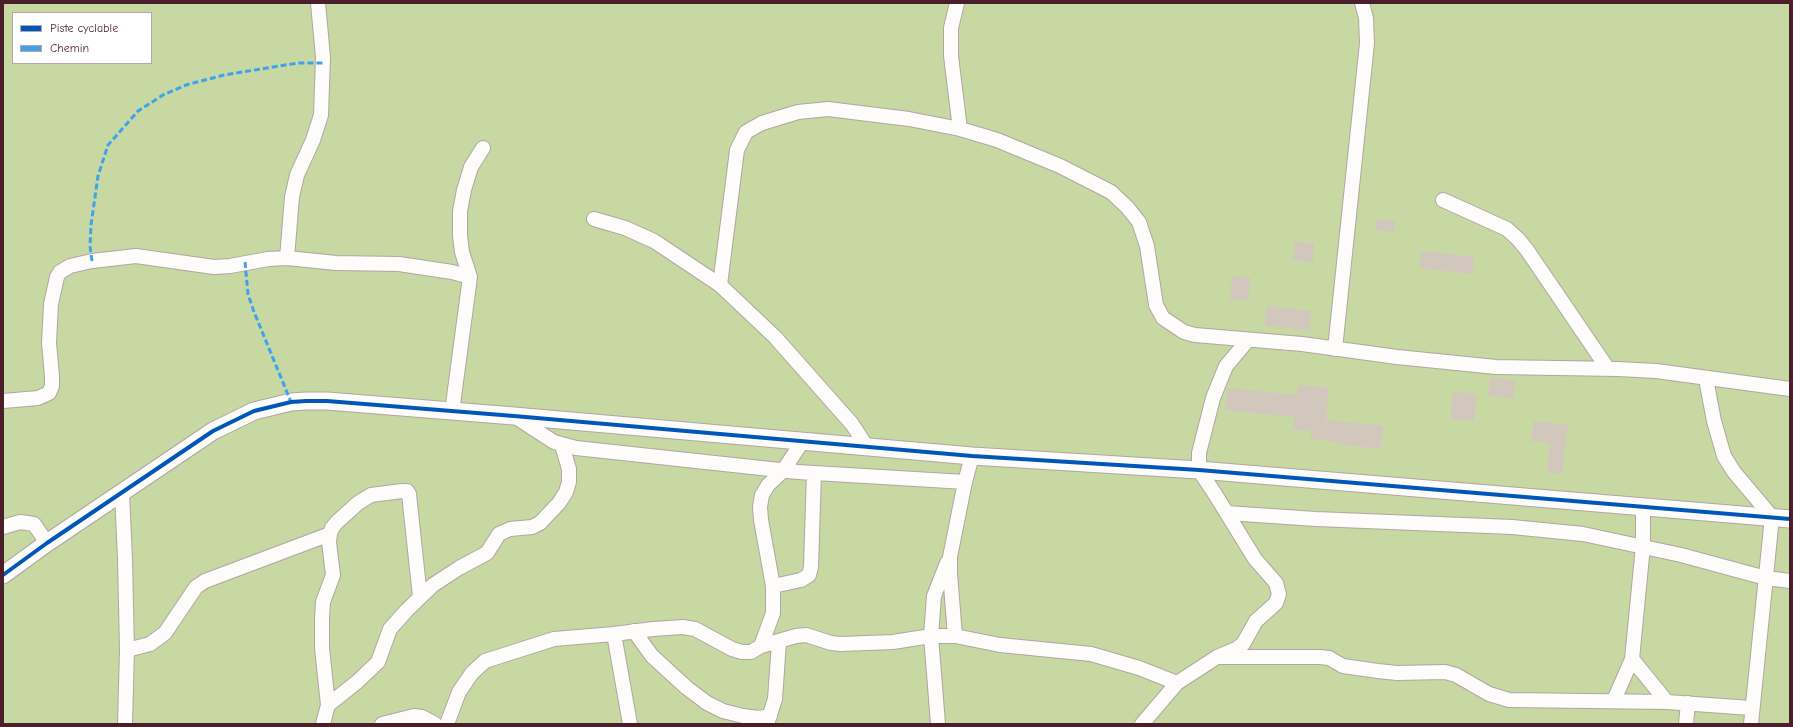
<!DOCTYPE html>
<style>
body{margin:0}
#map{position:relative;width:1793px;height:727px;overflow:hidden;background:#efe9de;font-family:"Comic Neue",sans-serif}
canvas{display:block}
.frame{position:absolute;inset:0;border:4px solid #4a1f2b;pointer-events:none}
.legend{position:absolute;left:12px;top:12px;width:140px;height:52px;box-sizing:border-box;background:#fff;border:1px solid #b7a5aa;margin:0;padding:5px 7px;list-style:none;font-size:12px;color:#4a1f2b}
.legend li{display:flex;align-items:center;gap:8px;height:20px}
.legend b{width:20px;border:1px solid #b7a5aa}
</style>
<div id="map">
<canvas width="1793" height="727"></canvas>
<div class="frame"></div>
<ul class="legend">
<li><b style="height:5px;background:#0057b8"></b>Piste cyclable</li>
<li><b style="height:5px;background:#40a2eb"></b>Chemin</li>
</ul>
</div>
<script>
const c = document.querySelector('canvas').getContext('2d');
c.lineJoin = 'round';
function fillPath(path, color) { c.fillStyle = color; c.fill(path, 'evenodd'); }
const shape = rows => new Path2D(rows.map(r => 'M' + r).join(''));
function stroke(path, color, width, dash) { c.strokeStyle = color; c.lineWidth = width; c.lineCap = dash ? 'butt' : 'round'; c.setLineDash(dash || []); c.stroke(path); }
fillPath(shape([
 [3,3,1790,3,1790,724,3,724],
 [13,13,151,13,151,63,13,63]
]), '#c7d8a3');
fillPath(shape([
 [1376,219,1395,221,1394,232,1375,230],
 [1295,242,1314,244,1313,262,1293,260],
 [1421,251,1474,257,1472,274,1419,268],
 [1232,276,1251,278,1248,301,1230,300],
 [1267,306,1311,311,1309,330,1265,326],
 [1490,378,1515,380,1514,398,1488,396],
 [1298,385,1329,388,1326,420,1383,426,1380,449,1338,444,1338,442,1311,439,1311,431,1293,429,1294,417,1225,410,1228,388,1297,395],
 [1453,391,1477,394,1474,421,1450,419],
 [1534,421,1568,425,1562,474,1547,473,1550,443,1531,441]
]), '#d2c7bc');
const minor = shape([
 [957,3,951,28,951,56,960,129],
 [1443,200,1507,229,1518,239,1527,250,1608,369],
 [594,219,625,228,654,241,720,285,775,337,852,424,867,447],
 [287,258,292,197,297,175,313,140,321,115,323,57,318,3],
 [720,285,737,150,746,132,762,123,798,112,828,109,909,119,960,129,997,140,1060,166,1111,192,1127,207,1139,222,1147,246,1156,305,1163,318,1184,332,1195,335,1302,344,1397,357,1496,367,1618,369,1656,371,1790,389],
 [1335,349,1367,43,1366,18,1362,3],
 [1706,379,1714,421,1724,456,1734,472,1772,517,1751,724],
 [3,401,38,398,49,393,52,386,52,376,49,343,51,304,57,277,60,272,70,266,92,261,136,256,214,267,230,266,268,259,287,258,336,263,399,264,452,272,470,277],
 [452,412,470,277,462,252,460,236,460,211,464,190,471,167,483,148],
 [514,416,554,442,576,448,798,472,965,482],
 [122,493,125,559,127,650,125,724],
 [1227,513,1316,519,1512,527,1583,534,1681,555,1766,578,1790,581],
 [3,527,20,522,34,524,47,543],
 [773,586,801,580,809,575,811,567,814,473],
 [634,631,652,656,687,688,707,703,723,711,743,716,759,718,770,716],
 [614,634,630,724],
 [955,636,950,573,950,557,965,482,972,456],
 [761,646,773,613,773,586,761,520,760,507,762,495,768,485,783,471,802,442],
 [127,650,150,644,165,633,196,587,205,581,330,534],
 [1217,657,1320,657,1329,658,1343,666,1378,671,1397,673,1445,672,1456,675,1489,694,1509,700,1667,702,1751,708],
 [1632,659,1667,702],
 [1614,700,1632,659,1643,546,1643,506],
 [328,705,357,682,378,662,390,629,407,610,433,585,459,568,487,553,499,534,510,529,532,527,540,523,559,503,566,492,569,482,569,469,562,445],
 [323,724,328,705,322,648,322,618,323,602,333,575,329,542,330,534,332,528,337,522,358,503,371,495,402,491,407,491,409,494,420,597],
 [382,724,414,716,422,717,435,724],
 [447,724,459,692,472,673,485,661,554,639,614,634,653,629,683,627,695,629,732,649,742,652,751,652,761,646,796,636,806,635,831,643,841,644,893,642,931,636,955,636,1000,645,1091,654,1139,668,1177,683],
 [767,724,775,699,779,642],
 [938,724,931,636,934,596,947,563],
 [1142,724,1177,683,1217,657,1236,649,1243,644,1256,621,1276,603,1279,594,1276,583,1255,559,1215,494,1199,470,1199,453,1213,398,1226,366,1248,340],
 [1686,724,1688,703]
]);
const tertiary = shape([
 [3,575,47,543,213,431,254,411,291,402,306,401,327,401,514,416,972,456,1199,470,1790,519]
]);
stroke(minor, '#b0a6a2', 16);
stroke(tertiary, '#b0a6a2', 19);
stroke(minor, '#fdfcfa', 14);
stroke(tertiary, '#fdfcfa', 17);
stroke(shape([
 [92,261,90,246,91,225,98,176,108,145,138,111,163,95,186,85,224,75,298,63,323,63],
 [245,262,248,294,254,312,291,402]
]), '#40a2eb', 3, [6, 3]);
stroke(shape([
 [3,575,47,543,213,431,254,411,291,402,306,401,327,401,514,416,972,456,1199,470,1790,519]
]), '#0057b8', 4);
</script>
